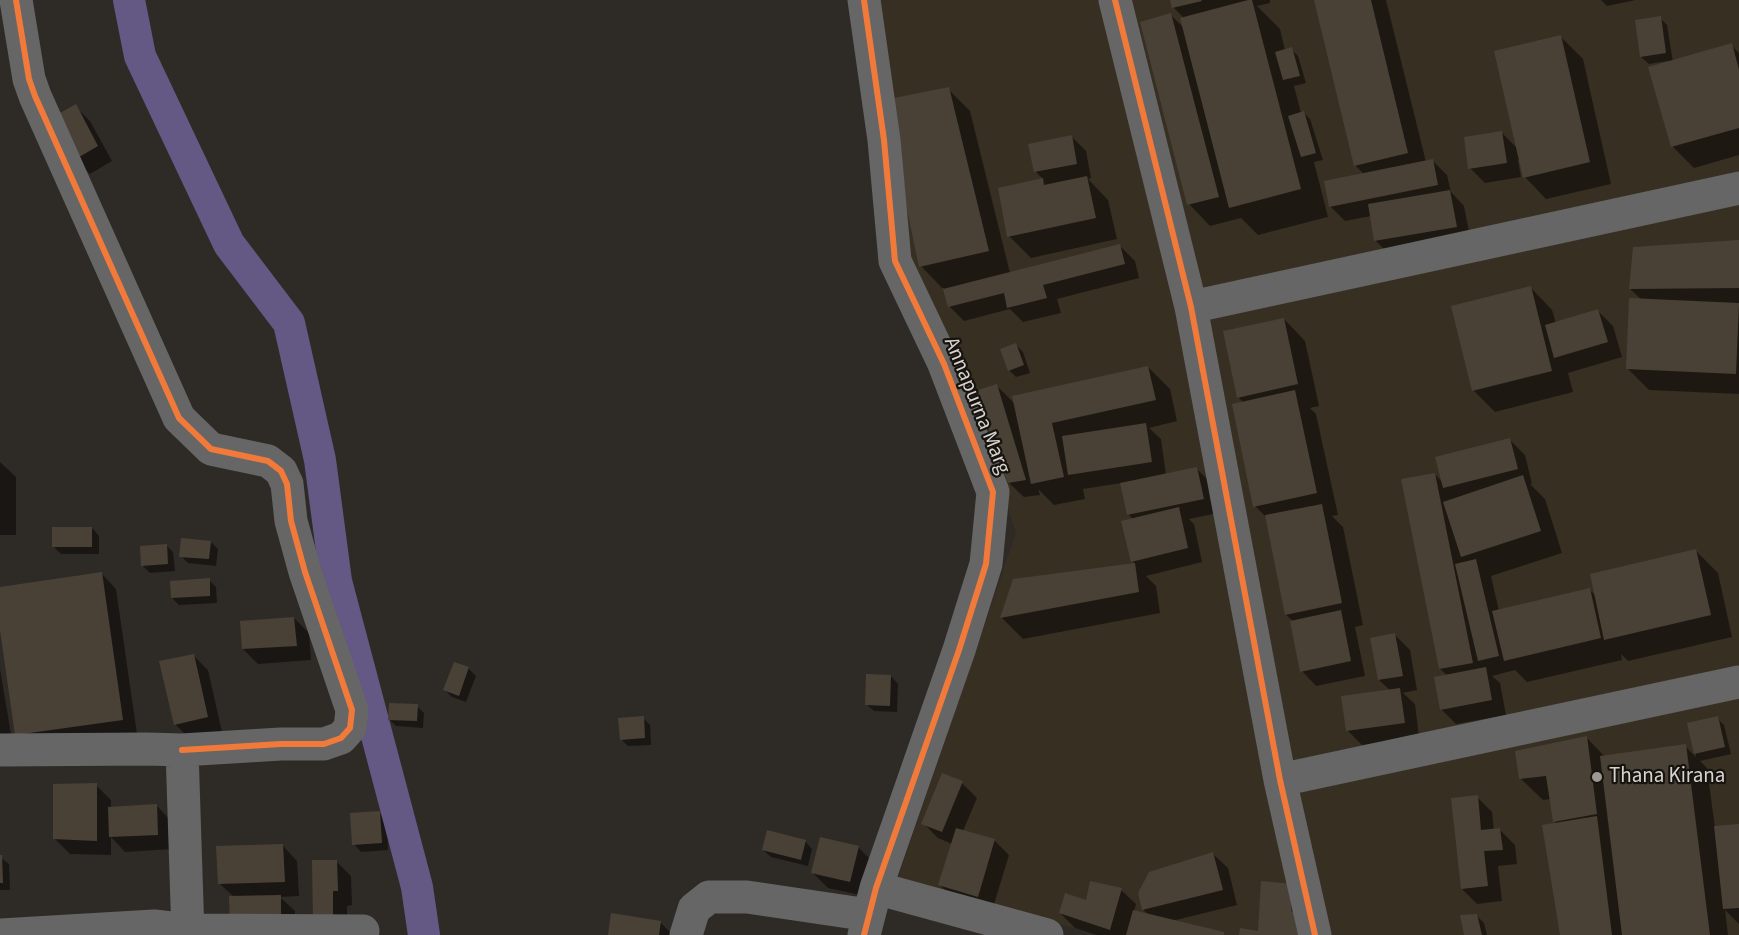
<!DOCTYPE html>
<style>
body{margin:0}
canvas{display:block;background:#2e2a26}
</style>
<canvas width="1739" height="935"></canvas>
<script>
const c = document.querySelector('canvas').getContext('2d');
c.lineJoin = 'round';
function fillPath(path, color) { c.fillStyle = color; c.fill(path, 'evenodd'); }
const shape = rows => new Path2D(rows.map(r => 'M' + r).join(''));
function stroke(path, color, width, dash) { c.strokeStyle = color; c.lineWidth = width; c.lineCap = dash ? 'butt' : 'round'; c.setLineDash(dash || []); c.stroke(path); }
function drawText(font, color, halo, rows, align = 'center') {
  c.font = font + ' "Source Sans 3",sans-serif'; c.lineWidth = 4.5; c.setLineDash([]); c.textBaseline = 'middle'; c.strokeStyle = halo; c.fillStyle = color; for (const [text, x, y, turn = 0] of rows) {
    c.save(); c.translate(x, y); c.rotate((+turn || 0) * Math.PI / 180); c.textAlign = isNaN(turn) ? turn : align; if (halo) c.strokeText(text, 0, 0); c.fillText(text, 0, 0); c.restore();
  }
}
fillPath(shape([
 [871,0,1739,0,1739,935,1103,935,896,884,1016,533,987,444,902,235]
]), '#382f23');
fillPath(shape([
 [1172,0,1270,0,1270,3,1257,6,1280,29,1285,50,1291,49,1298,56,1306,83,1294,86,1301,113,1303,112,1310,119,1323,160,1314,162,1328,217,1258,235,1241,218,1210,226,1189,204,1171,15,1185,29,1184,18,1174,8],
 [1315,0,1386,0,1426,162,1432,160,1447,175,1451,192,1464,206,1471,241,1390,255,1375,240,1371,216,1345,221,1330,206,1364,174,1355,165],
 [1601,0,1636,0,1607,6],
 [1660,18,1667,25,1673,62,1731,45,1739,53,1739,155,1694,168,1673,147,1668,61,1649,64,1641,57],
 [1561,37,1583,59,1611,184,1546,199,1525,177,1521,160,1518,160,1521,177,1485,183,1470,168,1501,132,1518,149],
 [948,89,970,111,1010,273,1120,246,1135,261,1139,278,1057,299,1061,313,1023,322,1010,309,964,321,949,306,944,288,942,288,921,266],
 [75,106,90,121,112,161,90,174,75,159],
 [1071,136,1086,151,1091,178,1088,179,1108,200,1117,239,1031,258,1009,236,999,189,1043,179,1036,172,1030,145],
 [1739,242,1739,394,1649,390,1627,368,1642,300,1630,289],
 [1531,288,1552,310,1556,323,1598,311,1613,326,1622,357,1568,373,1573,392,1495,412,1473,390],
 [1284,319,1305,341,1319,406,1310,408,1316,414,1338,515,1332,516,1343,527,1363,625,1355,627,1365,676,1316,686,1302,671,1294,622,1286,615,1267,518,1255,506,1244,403,1238,397],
 [1016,345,1023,352,1030,373,1016,377,1009,370],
 [1148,367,1170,389,1177,421,1149,428,1161,439,1166,475,1197,469,1212,484,1218,513,1189,519,1194,524,1202,562,1146,576,1156,586,1160,613,1023,639,1002,618,1014,580,1135,564,1132,561,1134,520,1128,514,1122,483,1083,489,1085,499,1054,505,1038,489,1040,495,1024,497,1009,483,997,386,1015,404],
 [1510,440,1525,455,1532,484,1530,484,1545,499,1562,553,1491,576,1499,611,1589,589,1596,596,1696,551,1718,573,1732,637,1628,661,1621,654,1622,660,1527,682,1515,670,1492,676,1500,683,1506,715,1456,724,1441,709,1448,676,1440,669,1435,474,1443,483],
 [0,462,16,477,16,535,0,535],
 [92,528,99,536,99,554,61,554,54,547],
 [211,542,218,549,216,566,188,563,181,556],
 [166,545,173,552,175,571,150,573,143,566],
 [102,574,116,589,137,734,16,734,0,619,0,589],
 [209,580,216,587,217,603,179,605,172,598],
 [294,618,309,633,311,660,258,664,243,649],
 [1395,635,1410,650,1417,690,1403,693,1415,704,1419,737,1362,745,1347,730,1391,691,1379,680],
 [193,655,208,670,222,732,190,739,175,724],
 [468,668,476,676,466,702,452,697,445,690],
 [0,669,13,746,0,749],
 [891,676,898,684,897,712,874,711,866,704],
 [417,706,424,713,423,728,396,726,389,719],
 [643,718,650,725,651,745,628,746,621,739],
 [1717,718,1724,725,1731,754,1700,761,1707,768,1715,828,1739,825,1739,924,1725,910,1728,935,1562,935,1557,824,1554,821,1551,799,1543,800,1521,779,1587,738,1605,757,1685,746,1696,757,1689,724],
 [962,783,977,798,963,831,994,840,1009,855,992,911,955,900,940,885,952,844,938,838,923,823],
 [96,785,111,800,111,808,157,806,171,821,173,849,125,852,111,837,111,855,70,854,55,839],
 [1477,797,1492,812,1494,831,1500,830,1515,845,1517,864,1498,866,1502,901,1477,904,1462,889],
 [379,813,387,820,388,850,361,852,354,844],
 [805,841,812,849,808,866,771,857,763,850],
 [283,846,297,861,299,896,280,897,295,911,295,935,234,897,220,884],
 [858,847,873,862,865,896,828,888,813,873],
 [1213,854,1228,868,1237,905,1172,921,1225,935,1097,935,1075,928,1060,913,1121,890,1136,904,1134,912,1149,915,1143,910],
 [0,857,9,864,10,890,0,890],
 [336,861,351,876,352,905,347,906,347,933,314,919],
 [1476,915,1484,923,1487,935,1465,935],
 [660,922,673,935,610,935]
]), '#0007');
stroke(shape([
 [129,0,140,56,229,244,289,323,320,460,336,581,417,887,424,935]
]), '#645884', 32);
fillPath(shape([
 [1170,0,1201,0,1202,1,1172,8],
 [1248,0,1252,0,1301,189,1229,208,1180,18],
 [1314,0,1371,0,1408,153,1354,166],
 [1171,13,1219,197,1187,205,1140,22],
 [1661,16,1666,53,1640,57,1635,20],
 [1561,35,1590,162,1523,178,1494,51],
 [1732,43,1739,70,1739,128,1671,147,1648,67],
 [1292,47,1300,76,1283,80,1275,52],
 [949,87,989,251,919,267,884,100],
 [76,104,98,146,74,160,51,118],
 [1304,111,1316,153,1301,157,1288,116],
 [1502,131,1507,163,1468,169,1464,137],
 [1072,135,1077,164,1034,172,1028,144],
 [1433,159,1438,185,1329,207,1324,181],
 [1087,176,1096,218,1007,237,998,188,1043,178,1044,185],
 [1450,190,1457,227,1374,241,1368,204],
 [1739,240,1739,288,1629,289,1633,247],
 [1120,244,1125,264,1043,285,1047,298,1007,308,1004,293,948,307,943,289],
 [1531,286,1552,371,1472,391,1451,306],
 [1629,298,1739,303,1736,374,1626,369],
 [1598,309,1608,342,1554,358,1545,325],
 [1284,318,1298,384,1237,398,1223,331],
 [1016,343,1024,365,1008,371,1000,349],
 [1148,366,1156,400,1052,423,1064,477,1031,484,1012,396],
 [997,384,1026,480,1008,483,975,391],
 [1295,390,1317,493,1253,507,1232,404],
 [1146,423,1152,462,1068,475,1062,436],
 [1510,438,1518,469,1443,488,1435,457],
 [1197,467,1204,499,1127,515,1120,483],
 [1435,473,1473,663,1439,669,1401,479],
 [1523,475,1541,531,1461,557,1443,502],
 [1322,504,1342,603,1285,615,1265,515],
 [1179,507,1188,548,1131,562,1121,521],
 [52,527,92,527,92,547,52,547],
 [181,538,211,541,209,559,179,557],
 [167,544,168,564,141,566,140,546],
 [1696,549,1711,615,1604,640,1590,574],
 [1476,559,1499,656,1478,661,1455,564],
 [1135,563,1139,592,1000,618,1013,579],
 [102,572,123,720,15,735,0,630,0,587],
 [210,578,210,596,171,598,170,581],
 [1590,588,1601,638,1504,661,1492,611],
 [1341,610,1351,661,1300,672,1290,621],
 [294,617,297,646,242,649,240,621],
 [1395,633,1403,676,1378,680,1370,638],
 [194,654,208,717,174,725,159,661],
 [454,662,469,667,459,696,443,690],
 [1486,667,1492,700,1440,710,1434,677],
 [866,674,891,675,890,706,865,705],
 [1400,688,1405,723,1346,731,1341,696],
 [389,703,418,704,417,721,388,720],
 [644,716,645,738,620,740,618,718],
 [1718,716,1725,747,1694,754,1687,723],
 [1587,736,1597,814,1553,822,1546,776,1519,779,1515,751],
 [1686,744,1710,935,1622,935,1600,756],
 [942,773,963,781,942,832,921,824],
 [97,783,97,841,53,839,53,784],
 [1478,795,1481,830,1500,828,1503,850,1484,851,1488,886,1461,889,1451,798],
 [157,804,158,835,109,837,108,807],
 [380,811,382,843,352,845,350,813],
 [1597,816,1612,935,1560,935,1542,825],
 [1739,824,1739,908,1723,909,1714,826],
 [956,828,995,839,978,897,938,885],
 [767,830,806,840,801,860,762,850],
 [820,837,859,846,850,882,811,873],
 [283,844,285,882,218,884,216,846],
 [1213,852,1223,890,1142,910,1138,893,1149,872],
 [0,855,2,855,3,883,0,883],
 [312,860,337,860,338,891,333,891,333,919,313,920],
 [1090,881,1122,888,1110,930,1059,913,1065,893,1086,900],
 [1261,881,1292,884,1291,912,1298,911,1302,935,1239,935,1240,928,1258,931],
 [281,895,281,924,230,925,229,896],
 [1133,910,1224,932,1224,935,1126,935],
 [611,913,661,921,659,935,608,935],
 [1477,914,1482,935,1464,935,1460,915]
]), '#4a4136');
stroke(shape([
 [16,0,29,79,35,96,179,418,211,449,268,461,281,471,287,484,291,521,305,572,352,710,350,728,341,738,324,744,281,744,182,750],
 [864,0,884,140,895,261,944,364,993,492,986,564,959,650,876,888,864,935],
 [1115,0,1191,307,1280,780,1315,935],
 [1191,307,1739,188],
 [0,750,147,749,182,750,188,935],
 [1280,780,1739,682],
 [876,888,1047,935],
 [1,935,154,926,188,930,363,931],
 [686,935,694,909,709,897,747,897,869,915]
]), '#666', 33);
stroke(shape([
 [16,0,29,79,35,96,179,418,211,449,268,461,281,471,287,484,291,521,305,572,352,710,350,728,341,738,324,744,281,744,182,750],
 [864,0,884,140,895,261,944,364,993,492,986,564,959,650,876,888,864,935],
 [1115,0,1191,307,1280,780,1315,935]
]), '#f17a3a', 6);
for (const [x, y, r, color] of [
 [1597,777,6,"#9c9893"]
]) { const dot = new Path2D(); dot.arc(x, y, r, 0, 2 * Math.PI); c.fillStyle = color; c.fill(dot); stroke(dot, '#171410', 2); }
drawText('21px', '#d7d3ce', '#171410', [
 ["Annapurna Marg",976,406,68]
]);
drawText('21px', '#d7d3ce', '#171410', [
 ["Thana Kirana",1609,777]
], 'left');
</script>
